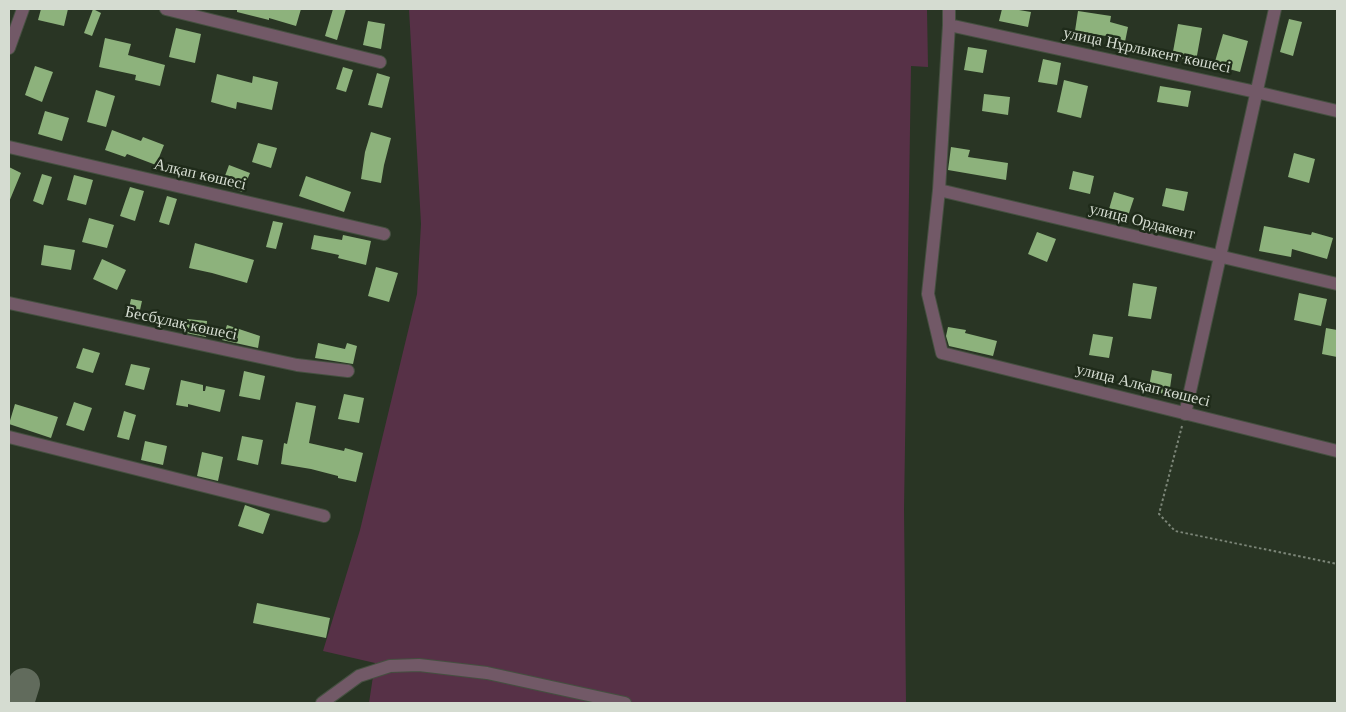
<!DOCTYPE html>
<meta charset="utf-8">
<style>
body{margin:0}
#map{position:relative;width:1346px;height:712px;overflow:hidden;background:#293524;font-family:"Times New Roman",serif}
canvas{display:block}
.frame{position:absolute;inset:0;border:10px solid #d5dcd1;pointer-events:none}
</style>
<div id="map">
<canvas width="1346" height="712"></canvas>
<div class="frame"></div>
</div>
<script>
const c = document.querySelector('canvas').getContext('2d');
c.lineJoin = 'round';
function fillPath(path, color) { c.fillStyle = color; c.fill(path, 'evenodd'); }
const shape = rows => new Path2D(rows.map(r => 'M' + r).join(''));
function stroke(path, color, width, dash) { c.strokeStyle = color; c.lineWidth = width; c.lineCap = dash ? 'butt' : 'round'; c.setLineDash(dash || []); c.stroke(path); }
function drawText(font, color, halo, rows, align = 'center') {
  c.font = font + ' "Times New Roman",serif'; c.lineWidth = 5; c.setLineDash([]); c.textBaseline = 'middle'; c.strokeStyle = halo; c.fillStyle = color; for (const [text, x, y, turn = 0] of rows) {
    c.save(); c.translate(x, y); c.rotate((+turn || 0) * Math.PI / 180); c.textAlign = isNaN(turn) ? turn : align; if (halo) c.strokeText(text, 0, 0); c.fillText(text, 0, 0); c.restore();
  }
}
fillPath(shape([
 [409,9,927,9,928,67,911,66,904,509,906,703,369,703,375,663,323,651,360,530,417,294,421,224]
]), '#573147');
stroke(shape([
 [18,703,24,684]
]), '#616b5c', 32);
fillPath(shape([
 [41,9,68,9,64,26,38,20],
 [93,9,101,13,92,36,84,33],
 [237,9,301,9,296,26,269,18,269,20,237,12],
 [333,9,346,9,337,40,325,36],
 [1002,9,1013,9,1031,12,1028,27,999,21],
 [1078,11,1111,16,1110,22,1128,27,1123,52,1110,49,1112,37,1075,31],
 [1289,19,1302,22,1293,56,1280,52],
 [368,21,385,24,381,49,363,45],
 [1178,24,1202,28,1196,61,1172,57],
 [176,28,201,34,195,63,169,57],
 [1223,34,1248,41,1240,72,1214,65],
 [105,38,131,44,128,55,165,65,160,86,135,80,136,75,99,67],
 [968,47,987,50,983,73,964,70],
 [1043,59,1061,63,1057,85,1038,82],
 [35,66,53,72,42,102,25,95],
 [343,67,353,70,346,92,336,89],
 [377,73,390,77,382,108,368,105],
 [217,74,252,83,253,76,278,82,272,110,237,102,236,109,211,102],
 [1064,80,1088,86,1081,118,1057,112],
 [1160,86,1191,91,1188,107,1157,102],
 [96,90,115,96,106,127,87,122],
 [984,94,1010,97,1008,115,982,111],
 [45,111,69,118,62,141,38,134],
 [112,130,141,141,143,137,164,145,156,165,127,154,125,157,105,150],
 [371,132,391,138,384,165,381,183,361,179,365,152],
 [258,143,277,148,271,168,252,162],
 [951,147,970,150,968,157,1008,163,1006,180,948,170],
 [1294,153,1315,159,1309,183,1288,177],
 [229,165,250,173,242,192,222,184],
 [9,167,21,173,9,202],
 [1073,171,1094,176,1090,194,1069,189],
 [42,174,52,177,43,205,33,201],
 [74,175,93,180,86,205,67,200],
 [306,176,351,192,344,212,299,196],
 [130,187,144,191,135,221,120,216],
 [1166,188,1188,192,1184,211,1162,206],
 [1114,192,1134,198,1126,222,1107,216],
 [167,196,177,199,169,225,159,222],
 [89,218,114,225,107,248,82,242],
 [273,221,283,223,276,249,266,247],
 [1264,226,1311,235,1312,232,1333,238,1327,259,1292,249,1291,257,1259,251],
 [1037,232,1056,239,1047,262,1028,254],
 [314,235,342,240,343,235,371,241,366,265,338,258,339,255,311,249],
 [195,243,254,260,247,283,212,273,189,268],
 [44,245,75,250,71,270,41,265],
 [102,259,126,270,117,290,93,279],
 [376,267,398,273,389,302,368,296],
 [1133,283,1157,287,1151,319,1128,316],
 [1299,293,1327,299,1321,326,1294,320],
 [131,299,142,301,138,319,127,317],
 [187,319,207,321,206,337,186,333],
 [227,325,260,336,258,348,222,340],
 [948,327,966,330,965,333,997,341,993,356,949,346,946,336],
 [1326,328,1337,330,1337,357,1322,354],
 [1093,334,1113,337,1109,358,1089,355],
 [318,343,345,349,347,343,357,346,353,364,315,358],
 [83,348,100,353,93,373,76,368],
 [131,364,150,368,144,390,125,385],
 [1152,370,1172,374,1169,395,1148,392],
 [244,371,265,376,260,400,239,396],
 [181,380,203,385,203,391,205,391,206,386,225,390,220,412,188,404,188,407,176,405],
 [344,394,364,398,359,423,338,419],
 [74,402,92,408,84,431,66,425],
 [296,402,316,406,309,443,344,451,345,448,363,453,356,482,338,478,338,476,311,469,281,464,284,443,287,444],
 [15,404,58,417,51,438,9,424],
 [124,411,136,415,129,440,117,437],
 [242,436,263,440,258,465,237,460],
 [145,441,167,446,163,465,141,460],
 [202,452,223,457,218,481,197,476],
 [245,505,270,514,263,534,238,526],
 [257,603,330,618,326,638,253,623]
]), '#8db27c');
const minor = shape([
 [166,9,380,62],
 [949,9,949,25,939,190,928,294,942,353,1337,451],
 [949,25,1256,92,1337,111],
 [9,48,23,9],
 [9,147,384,234],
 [939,190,1337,284],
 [9,303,297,365,348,371],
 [1185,414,1275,9],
 [9,437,324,516],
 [322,703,359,676,390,666,419,665,487,673,625,703]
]);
stroke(minor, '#455040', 14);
stroke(shape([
 [1182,426,1159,514,1175,531,1337,564]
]), '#7c8678', 2, [2.5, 2.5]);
stroke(minor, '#725967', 12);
drawText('16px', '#d5dcd1', '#1f2b1a', [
 ["улица Нұрлыкент көшесі",1147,51,12],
 ["Алқап көшесі",200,175,13],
 ["улица Ордакент",1142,222,14],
 ["Бесбұлақ көшесі",181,324,12],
 ["улица Алқап көшесі",1143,386,14]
]);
</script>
